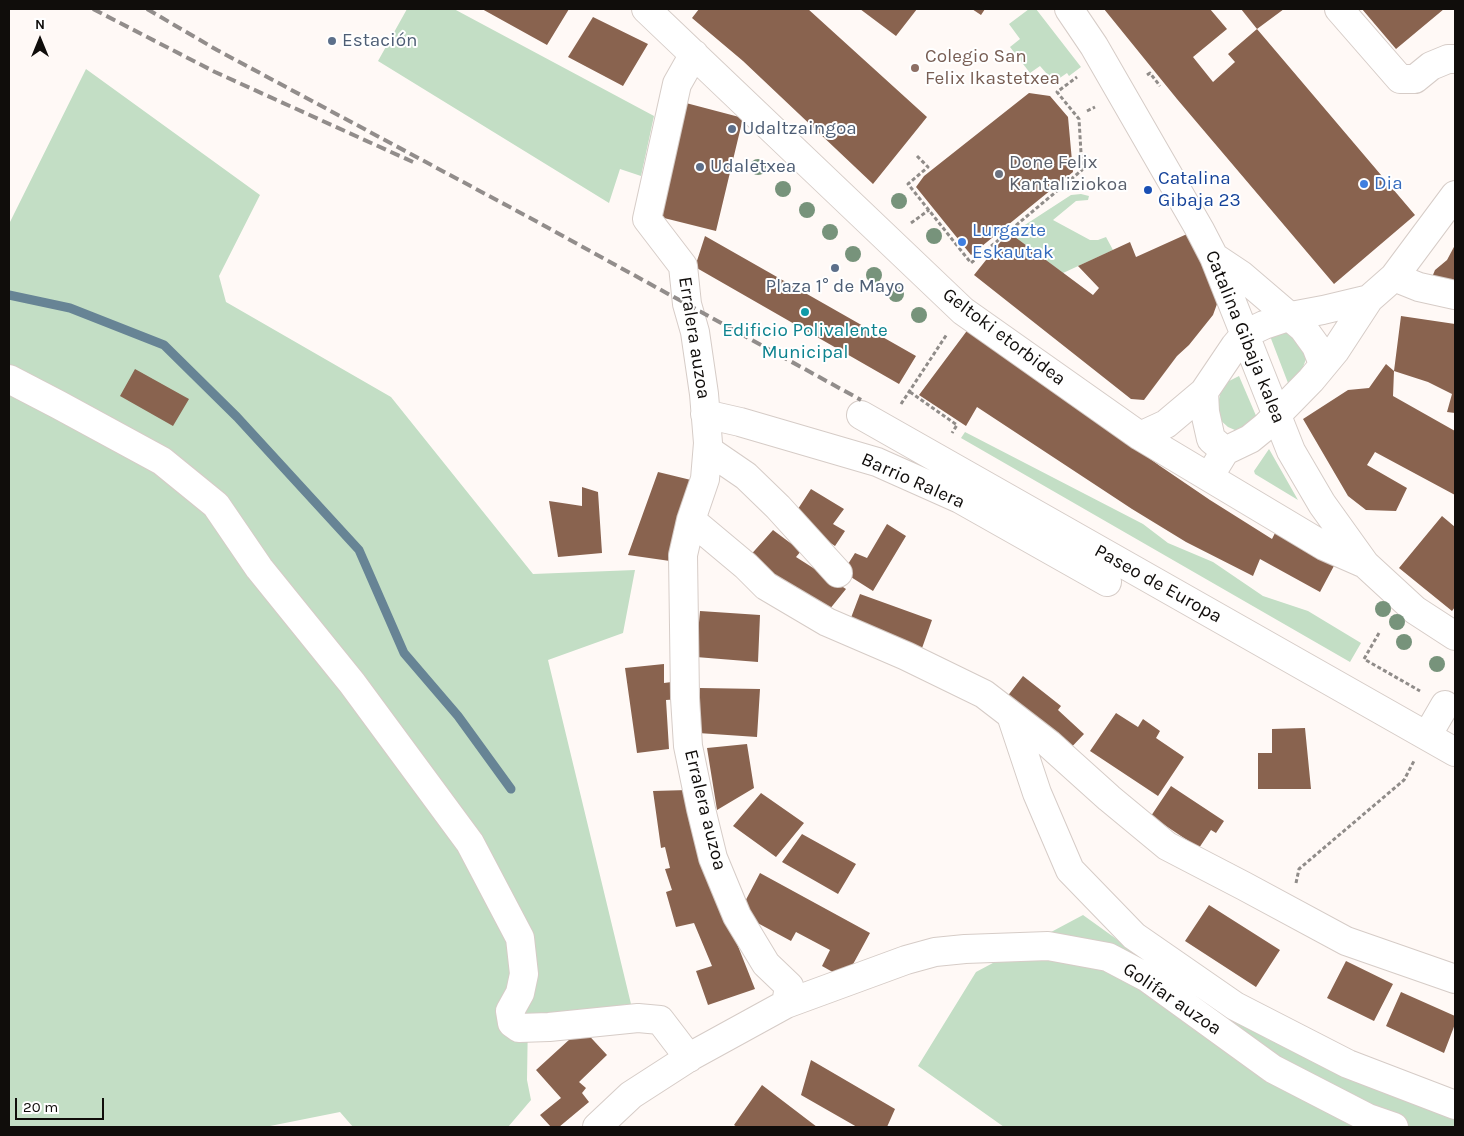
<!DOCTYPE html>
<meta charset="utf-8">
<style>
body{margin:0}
#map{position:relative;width:1464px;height:1136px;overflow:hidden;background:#fff9f6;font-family:Karla,sans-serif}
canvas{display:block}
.frame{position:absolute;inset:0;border:10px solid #100d0b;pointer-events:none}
.north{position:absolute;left:15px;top:15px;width:50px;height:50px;-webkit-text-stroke:4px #fff;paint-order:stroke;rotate:0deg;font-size:14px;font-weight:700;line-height:20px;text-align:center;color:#100d0b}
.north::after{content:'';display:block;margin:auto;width:18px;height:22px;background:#100d0b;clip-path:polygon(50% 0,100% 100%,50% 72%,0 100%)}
.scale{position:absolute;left:15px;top:1098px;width:89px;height:22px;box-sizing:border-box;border:2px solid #100d0b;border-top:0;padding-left:6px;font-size:15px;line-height:18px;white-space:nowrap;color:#100d0b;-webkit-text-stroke:4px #fff;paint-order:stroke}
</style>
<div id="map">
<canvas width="1464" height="1136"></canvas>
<div class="frame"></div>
<div class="north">N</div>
<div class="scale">20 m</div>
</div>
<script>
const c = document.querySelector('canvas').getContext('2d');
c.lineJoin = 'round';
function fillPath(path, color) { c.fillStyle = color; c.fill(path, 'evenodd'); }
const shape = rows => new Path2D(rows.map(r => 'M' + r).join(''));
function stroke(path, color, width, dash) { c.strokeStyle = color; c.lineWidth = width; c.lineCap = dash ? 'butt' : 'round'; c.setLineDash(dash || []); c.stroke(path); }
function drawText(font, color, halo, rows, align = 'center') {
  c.font = font + ' Karla,sans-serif'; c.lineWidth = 4; c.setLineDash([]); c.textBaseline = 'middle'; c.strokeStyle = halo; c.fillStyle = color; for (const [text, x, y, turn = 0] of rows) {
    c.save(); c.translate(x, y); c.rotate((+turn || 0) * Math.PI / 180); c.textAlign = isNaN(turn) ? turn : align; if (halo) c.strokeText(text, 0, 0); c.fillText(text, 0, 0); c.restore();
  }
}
fillPath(shape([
 [407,9,454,9,654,116,641,176,620,169,609,203,378,61],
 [1029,9,1036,9,1081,67,1069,76,1067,73,1054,82,1040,66,1030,73,1010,47,1020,39,1009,24],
 [86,69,260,195,219,276,226,302,391,397,533,574,635,570,623,633,548,660,631,1004,528,1017,527,1080,531,1100,508,1127,353,1127,340,1112,265,1127,9,1127,9,224],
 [1081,194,1089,196,1088,200,1076,201,1053,220,1090,240,1098,240,1106,237,1113,250,1063,273,1011,234,1071,195],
 [1288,332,1305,348,1306,359,1302,370,1288,383,1270,336,1278,333],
 [1239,376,1260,425,1251,429,1235,430,1228,427,1219,419,1216,411,1221,391,1229,381],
 [965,432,1143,524,1168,543,1213,562,1263,596,1308,611,1361,643,1350,662,961,438],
 [1269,449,1298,500,1255,474,1254,471],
 [1083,915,1168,976,1267,1039,1455,1116,1455,1127,1004,1127,918,1066,976,972]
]), '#c3dec5');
stroke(shape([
 [9,295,70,308,164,345,237,417,359,550,404,653,458,716,511,789]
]), '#678495', 9);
fillPath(shape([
 [482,9,569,9,547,45],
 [699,9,808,9,927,117,873,184,743,61,692,18],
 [860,9,917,9,896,36],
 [972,9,985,9,981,15],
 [1104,9,1210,9,1227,29,1193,57,1213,82,1235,62,1228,54,1257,29,1415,215,1334,284,1177,99],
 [1241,9,1284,9,1257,29],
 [1362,9,1444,9,1396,49],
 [593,17,648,44,623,86,568,57],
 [1029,93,1050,96,1068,117,1073,172,971,255,916,187,924,176],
 [686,103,743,118,716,231,656,216],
 [1011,234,1093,295,1099,288,1078,266,1130,242,1136,257,1187,234,1215,293,1217,304,1213,315,1189,345,1177,356,1144,400,1131,399,974,275,1006,235],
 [705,236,916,356,899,384,695,267],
 [1455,245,1455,290,1430,282,1435,270,1447,260],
 [1401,316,1455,324,1455,413,1447,412,1452,394,1428,382,1394,371,1393,396,1455,431,1455,495,1375,452,1367,465,1407,488,1396,511,1366,510,1348,496,1303,419,1348,390,1369,388,1386,364,1394,371],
 [969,328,1160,466,1210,500,1272,539,1277,529,1335,564,1320,592,1260,559,1253,576,1186,542,1132,509,977,407,966,426,919,395],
 [135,369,189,399,173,426,120,396],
 [658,472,691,480,670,561,628,555],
 [582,487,598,492,602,553,558,557,549,501,582,506],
 [811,489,844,509,833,524,845,531,835,546,792,518],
 [1442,516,1455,527,1455,607,1452,611,1399,568],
 [887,524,906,536,873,591,843,572,855,553,867,558],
 [773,530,801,551,796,557,846,589,825,615,747,559],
 [860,594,932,620,921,651,849,623],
 [700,611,760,615,758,662,696,657],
 [664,664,664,683,679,681,680,699,666,700,669,749,637,753,625,668],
 [1023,676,1061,706,1058,710,1084,734,1065,754,1003,702],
 [700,688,760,689,757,737,698,733],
 [1116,713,1138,727,1143,719,1160,731,1156,738,1184,757,1158,796,1090,751],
 [1305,728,1311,789,1258,789,1258,753,1272,753,1272,729],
 [747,744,754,788,717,810,707,748],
 [1171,786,1224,821,1216,833,1211,830,1199,848,1151,816],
 [688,790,724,911,755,989,708,1005,696,971,712,966,694,923,676,927,666,892,672,890,665,869,670,868,665,847,661,848,653,791],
 [761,793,804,823,776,857,733,826],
 [802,834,856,864,838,894,782,862],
 [760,873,870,933,845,979,822,966,830,950,796,932,791,941,739,913],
 [1209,905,1280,950,1256,987,1185,941],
 [1346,961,1393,984,1374,1021,1327,998],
 [1401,992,1455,1016,1455,1024,1444,1053,1386,1026],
 [582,1028,607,1055,579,1082,586,1088,582,1093,589,1102,559,1127,551,1127,540,1115,561,1098,536,1070],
 [811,1060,895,1109,887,1127,857,1127,801,1095],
 [762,1085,817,1127,737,1127,734,1125]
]), '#89634f');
const minor = shape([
 [646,9,963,311,1140,436,1324,546,1365,564],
 [1069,9,1094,46,1200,230,1214,257,1291,451,1322,504,1365,564,1415,610,1455,636],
 [1339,9,1400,79,1415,79,1431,66,1448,59,1455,59],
 [694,54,677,84,647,219,683,266,687,304,695,332,704,394,708,443,705,479,691,520,683,555,685,698,688,746,701,809,713,858,737,916,766,964,789,986,786,1004],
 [1214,257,1241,275,1303,328,1316,346,1323,364],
 [1394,277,1419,287,1455,295],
 [9,379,59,405,162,461,216,505,259,568,352,683,470,843,520,938,524,974,520,993,510,1011,512,1023,519,1028,549,1027,638,1018,660,1020,689,1058],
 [1204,392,1205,412,1211,439,1225,451],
 [705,414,740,422,877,462,960,499,1107,582],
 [861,415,1455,752],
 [1140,436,1166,424,1204,392,1235,346,1245,334,1264,325,1291,316,1323,310,1369,299],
 [708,450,746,476,778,507,838,573],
 [1209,477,1225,451,1250,439,1266,426,1311,380,1335,351,1369,299,1394,277,1455,195],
 [691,520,746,566,766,586,827,622,906,656,984,694,1049,744,1109,798,1167,846,1244,886,1346,941,1455,979],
 [1011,715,1037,793,1070,870,1134,936,1235,1006,1348,1064,1455,1105],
 [1427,736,1445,705],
 [597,1127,631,1095,693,1055,786,1004,906,960,935,952,965,949,1048,946,1108,957,1146,977,1273,1069,1368,1118,1394,1127]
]);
stroke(minor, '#d6ccc7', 30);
stroke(shape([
 [1147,75,1150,73,1160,86],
 [1087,111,1095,107],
 [917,156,928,167,908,184,971,263,1082,170,1079,119,1057,92,1077,77],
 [911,223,929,210],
 [910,392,957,425,952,433],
 [901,404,947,334],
 [1379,633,1364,659,1420,691],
 [1296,883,1299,869,1404,780,1414,761]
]), '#908c89', 3, [4, 2.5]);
stroke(minor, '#fff', 28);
stroke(shape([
 [93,9,215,72,413,162],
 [147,9,217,50,532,219,861,400]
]), '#928d8b', 4, [10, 5]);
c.fillStyle = '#77937b';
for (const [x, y] of [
 [758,167],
 [783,189],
 [899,201],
 [807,210],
 [830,232],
 [934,236],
 [853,254],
 [874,275],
 [896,294],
 [919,315],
 [1383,609],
 [1397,622],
 [1404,642],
 [1437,664]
]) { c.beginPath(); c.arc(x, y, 8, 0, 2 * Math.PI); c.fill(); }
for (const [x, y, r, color] of [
 [332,41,5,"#5c6f8a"],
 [915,68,5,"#8d6e63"],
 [732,129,5,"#5c6f8a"],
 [700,167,5,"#5c6f8a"],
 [999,174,5,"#6b7280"],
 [1364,184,5,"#3f7fe0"],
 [1148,190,5,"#1a4fb4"],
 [962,242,5,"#3f7fe0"],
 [835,268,5,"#5c6f8a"],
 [805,312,5,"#0f9aa8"]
]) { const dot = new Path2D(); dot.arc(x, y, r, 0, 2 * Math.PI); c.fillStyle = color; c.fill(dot); stroke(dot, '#fff', 2); }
drawText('19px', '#4e5e75', '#fff', [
 ["Estación",342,41],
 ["Udaltzaingoa",742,129],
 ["Udaletxea",710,167],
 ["Plaza 1° de Mayo",835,287,"center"]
], 'left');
drawText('19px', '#785e54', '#fff', [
 ["Colegio San",925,57],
 ["Felix Ikastetxea",925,79]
], 'left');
drawText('19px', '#5b616d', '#fff', [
 ["Done Felix",1009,163],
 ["Kantaliziokoa",1009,185]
], 'left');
drawText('19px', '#164399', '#fff', [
 ["Catalina",1158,179],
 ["Gibaja 23",1158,201]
], 'left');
drawText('19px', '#366cbe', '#fff', [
 ["Dia",1374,184],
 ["Lurgazte",972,231],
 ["Eskautak",972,253]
], 'left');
drawText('19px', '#0d838f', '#fff', [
 ["Edificio Polivalente",805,331],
 ["Municipal",805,353]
]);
drawText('19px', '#100d0b', '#fff', [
 ["Geltoki etorbidea",1004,337,37],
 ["Catalina Gibaja kalea",1245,337,68],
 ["Erralera auzoa",694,338,81],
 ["Barrio Ralera",913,481,24],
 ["Paseo de Europa",1158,584,29],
 ["Erralera auzoa",705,810,76],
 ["Golifar auzoa",1172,999,34]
]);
</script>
